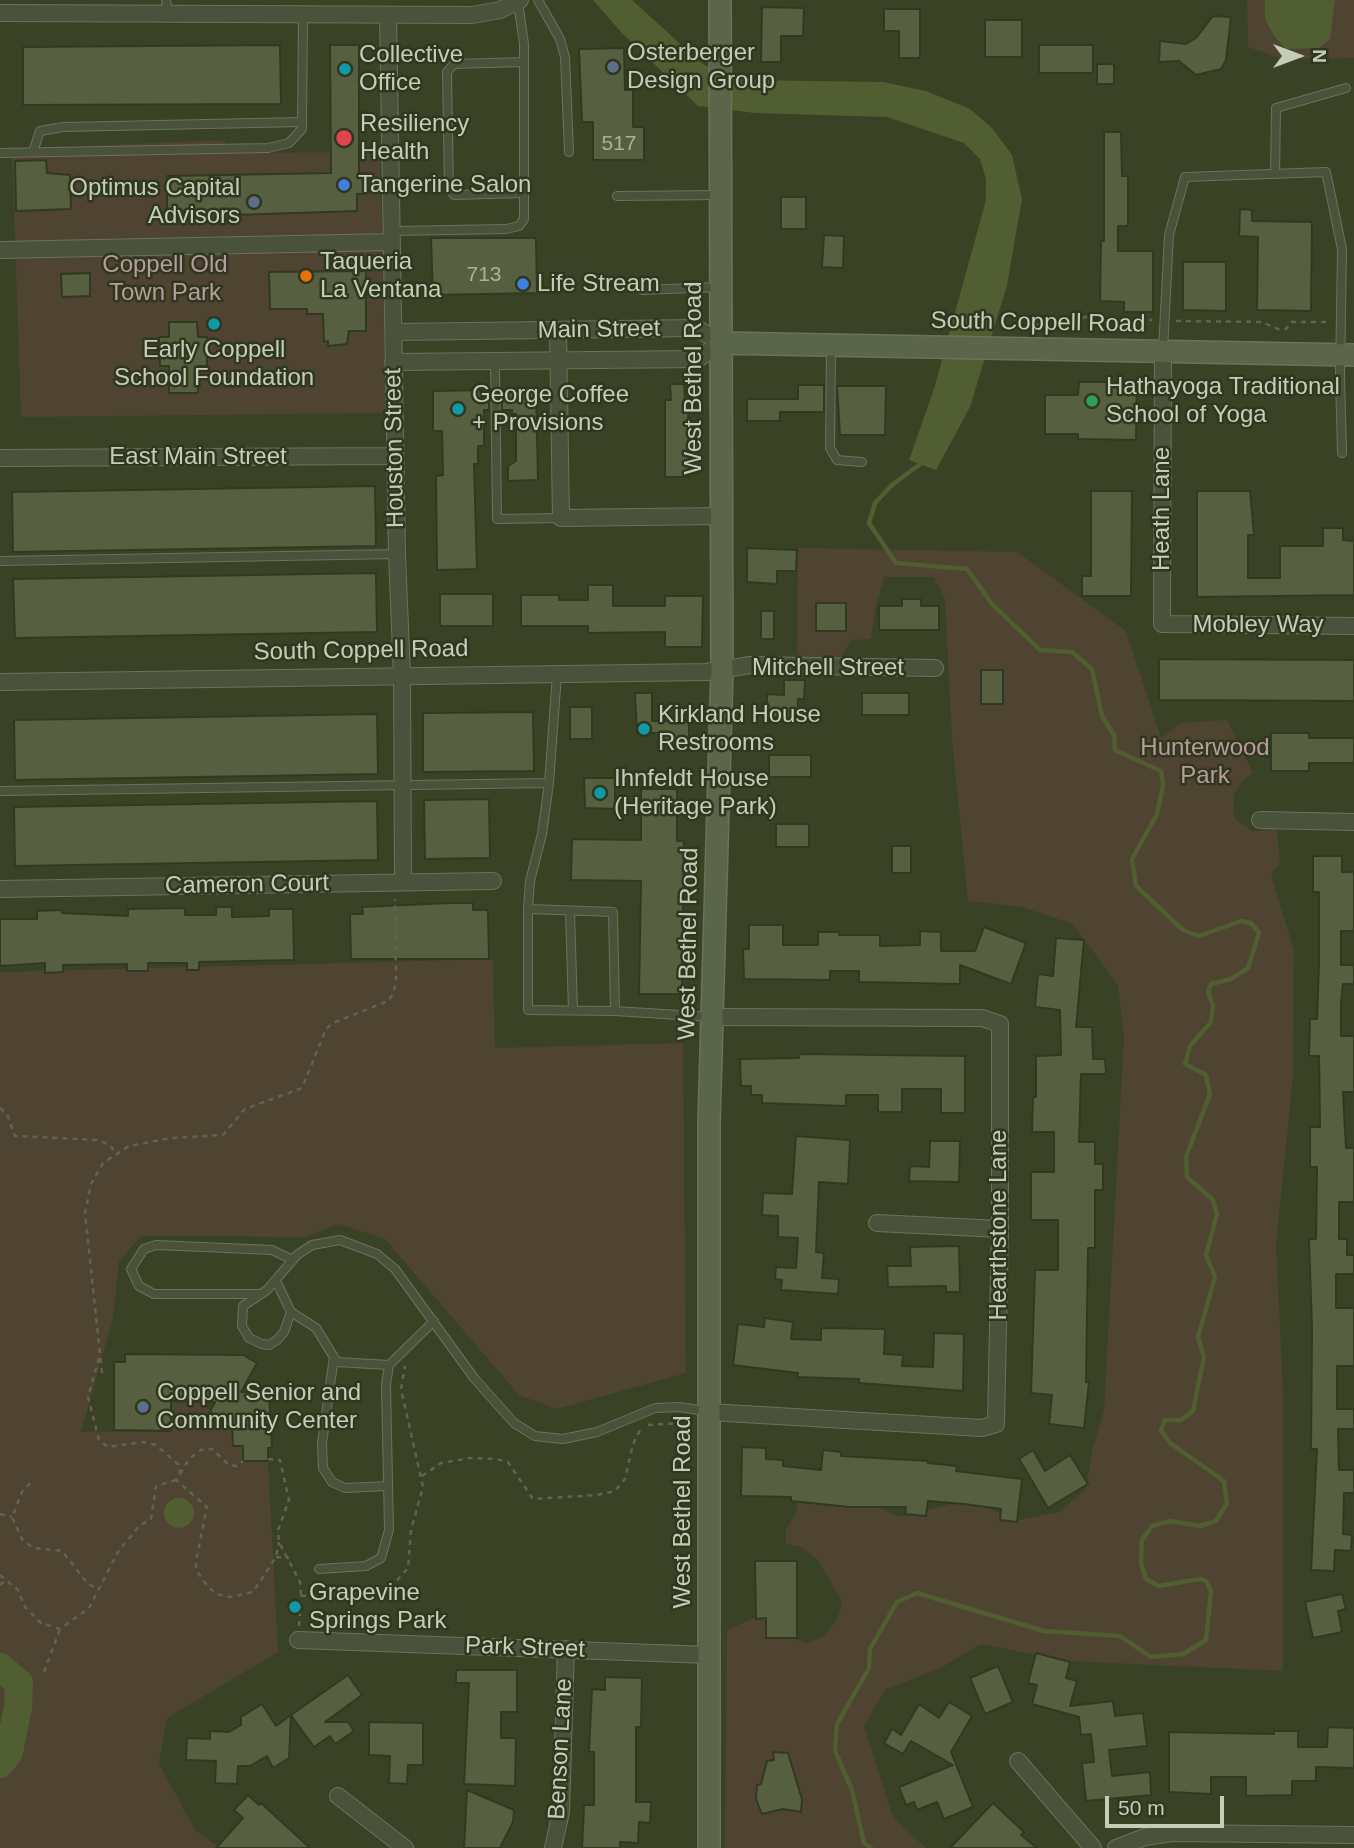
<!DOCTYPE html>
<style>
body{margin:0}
#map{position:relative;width:1354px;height:1848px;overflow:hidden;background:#3a4226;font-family:Helvetica,sans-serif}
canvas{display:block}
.north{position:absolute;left:1263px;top:21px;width:70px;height:70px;-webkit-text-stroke:5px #30371f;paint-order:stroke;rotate:90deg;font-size:19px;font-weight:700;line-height:28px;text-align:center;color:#c5ccb8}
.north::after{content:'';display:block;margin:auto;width:24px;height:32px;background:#c5ccb8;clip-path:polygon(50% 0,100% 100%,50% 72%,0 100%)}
.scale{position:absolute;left:1105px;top:1796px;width:119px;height:32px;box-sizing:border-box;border:4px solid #c5ccb8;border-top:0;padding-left:9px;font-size:21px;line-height:24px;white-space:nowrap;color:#c5ccb8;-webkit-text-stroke:5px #30371f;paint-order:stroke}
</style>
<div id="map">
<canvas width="1354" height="1848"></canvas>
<div class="north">N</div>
<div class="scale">50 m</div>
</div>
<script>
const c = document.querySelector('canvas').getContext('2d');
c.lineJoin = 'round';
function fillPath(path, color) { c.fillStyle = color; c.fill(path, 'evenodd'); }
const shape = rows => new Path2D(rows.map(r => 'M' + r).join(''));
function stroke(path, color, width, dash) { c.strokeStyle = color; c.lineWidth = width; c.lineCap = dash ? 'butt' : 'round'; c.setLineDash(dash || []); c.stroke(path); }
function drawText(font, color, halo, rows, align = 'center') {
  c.font = font + ' Helvetica,sans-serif'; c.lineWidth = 5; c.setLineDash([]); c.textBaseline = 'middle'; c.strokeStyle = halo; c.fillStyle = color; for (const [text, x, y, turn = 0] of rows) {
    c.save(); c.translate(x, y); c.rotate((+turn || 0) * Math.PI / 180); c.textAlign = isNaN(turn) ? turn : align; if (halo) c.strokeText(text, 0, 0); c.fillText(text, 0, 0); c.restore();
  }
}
fillPath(shape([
 [1247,0,1354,0,1354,58,1284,59,1248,47],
 [225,140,227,153,380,152,386,413,21,417,12,149],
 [798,548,1017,552,1126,631,1161,738,1181,723,1227,720,1253,773,1242,781,1234,794,1233,812,1237,821,1253,831,1277,830,1280,864,1271,874,1294,951,1293,1077,1276,1244,1283,1392,1283,1671,1069,1661,981,1644,939,1669,886,1689,864,1726,893,1817,926,1848,725,1848,727,1630,770,1611,778,1634,807,1643,824,1636,838,1618,842,1601,816,1558,801,1547,786,1544,786,1529,797,1512,797,1491,858,1499,900,1517,966,1500,1019,1520,1059,1512,1086,1489,1093,1447,1104,1410,1124,1037,1118,985,1073,924,1022,907,968,901,952,738,945,599,934,577,884,577,875,610,871,639,851,640,836,668,797,668],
 [493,959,495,1048,683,1043,686,1373,557,1409,519,1395,385,1239,339,1224,304,1237,141,1236,119,1261,113,1318,81,1432,171,1431,171,1401,197,1402,226,1420,232,1409,233,1445,243,1446,244,1461,268,1461,278,1652,167,1718,159,1764,195,1830,220,1848,0,1848,0,972]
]), '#4e4431');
fillPath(shape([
 [593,0,632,0,700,62,714,71,744,80,883,82,926,91,970,109,992,128,1012,155,1022,199,1007,285,970,407,936,470,909,460,934,389,986,200,986,179,980,159,964,143,887,117,755,113,698,106,622,33],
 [1265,0,1335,0,1330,39,1320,48,1286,49,1274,36,1265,19],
 '164 1513a15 15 0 1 1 30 0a15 15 0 1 1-30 0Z'
]), '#515e32');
stroke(shape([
 [871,1848,864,1843,852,1790,835,1751,837,1724,869,1668,870,1649,897,1602,917,1593,1044,1631,1120,1636,1151,1657,1183,1654,1206,1640,1211,1591,1207,1582,1201,1579,1158,1586,1146,1579,1141,1563,1142,1540,1152,1526,1170,1521,1200,1526,1216,1521,1227,1503,1224,1481,1170,1443,1161,1430,1165,1420,1181,1420,1193,1411,1204,1357,1198,1337,1215,1277,1206,1255,1217,1214,1213,1200,1187,1177,1186,1157,1210,1094,1206,1075,1185,1064,1190,1046,1211,1022,1213,1005,1208,992,1211,984,1231,979,1248,968,1259,933,1251,923,1241,921,1199,936,1183,930,1136,886,1132,859,1157,814,1163,785,1161,771,1115,750,1114,735,1102,716,1092,669,1072,652,1040,650,992,604,967,569,896,563,869,523,875,503,892,485,923,462]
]), '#515e32', 4.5);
stroke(shape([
 [0,1667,19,1683,18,1707,9,1752,0,1764]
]), '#515e32', 28);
const building = shape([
 [762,7,804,8,803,36,781,36,781,62,761,62,762,7],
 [884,9,920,9,920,58,899,58,899,31,884,31,884,9],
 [1213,16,1231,17,1226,60,1221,69,1196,75,1179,61,1159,62,1160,41,1186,44,1196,38,1213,16],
 [985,20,1022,20,1022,57,985,57,985,20],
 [280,45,281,104,23,105,23,47,280,45],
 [330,45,359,45,359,173,365,173,365,194,357,194,357,211,234,215,234,210,167,211,167,176,331,173,330,45],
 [1039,45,1093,45,1093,73,1039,73,1039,45],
 [624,48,625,90,633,90,633,127,644,127,644,160,593,160,593,122,582,122,579,49,624,48],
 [1097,64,1114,64,1114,84,1097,84,1097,64],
 [1104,132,1121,132,1122,176,1128,176,1128,226,1118,226,1118,251,1153,251,1153,312,1124,312,1124,302,1100,301,1101,241,1104,241,1104,132],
 [46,160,47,173,70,175,71,209,16,211,15,161,46,160],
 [781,197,806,197,806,229,781,229,781,197],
 [1240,209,1252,210,1252,221,1312,222,1311,311,1257,310,1258,237,1239,236,1240,209],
 [824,235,844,236,843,268,822,267,824,235],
 [431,238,536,238,537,293,433,295,431,238],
 [1183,262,1226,262,1226,311,1183,310,1183,262],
 [366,271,366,331,349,331,347,344,328,346,328,341,324,342,323,314,307,314,307,309,270,309,269,272,366,271],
 [90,273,90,296,62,297,61,274,90,273],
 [169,322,197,322,198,337,207,337,207,366,198,366,198,393,169,393,169,366,160,366,159,337,169,337,169,322],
 [1079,382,1137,382,1136,440,1078,439,1078,434,1045,434,1045,395,1078,395,1079,382],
 [670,384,684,384,685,400,688,400,689,477,665,477,665,400,671,400,670,384],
 [798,385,824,385,824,412,780,412,780,421,747,421,747,399,798,399,798,385],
 [837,386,886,386,885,435,840,435,837,386],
 [536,389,538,480,508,481,508,466,516,461,516,414,512,414,512,410,502,410,502,390,536,389],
 [489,390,489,410,484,410,484,446,478,446,478,464,474,464,477,569,437,570,436,476,443,475,442,431,433,431,433,391,489,390],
 [375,486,376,546,13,552,12,492,375,486],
 [1091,491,1132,491,1131,596,1082,596,1082,576,1091,576,1091,491],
 [1197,491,1250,491,1254,535,1248,535,1248,578,1280,578,1280,546,1323,546,1323,528,1343,528,1343,540,1354,541,1354,595,1197,597,1197,491],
 [747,548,797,550,796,571,777,571,777,584,747,582,747,548],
 [376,573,377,632,15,638,13,579,376,573],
 [588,585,613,585,613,606,665,606,665,596,703,596,702,647,665,647,665,632,588,633,588,626,521,626,521,595,559,595,559,600,588,600,588,585],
 [440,594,493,594,493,626,440,626,440,594],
 [902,599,921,599,921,606,939,606,939,630,879,630,879,606,902,606,902,599],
 [816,603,846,603,846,631,816,631,816,603],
 [761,611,774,611,774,639,761,639,761,611],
 [1159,659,1354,660,1354,701,1159,700,1159,659],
 [981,670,1003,670,1003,704,981,704,981,670],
 [784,680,805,680,804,699,798,699,797,718,767,717,767,694,784,695,784,680],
 [635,693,652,693,652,721,689,721,689,745,662,745,662,733,637,733,635,693],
 [862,693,909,693,909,715,862,715,862,693],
 [570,707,592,707,592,739,570,739,570,707],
 [533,712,534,771,423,772,423,713,533,712],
 [377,714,378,774,15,780,14,720,377,714],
 [1271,733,1309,733,1309,738,1354,738,1354,763,1309,763,1309,771,1271,771,1271,733],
 [769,755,811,755,811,777,769,777,769,755],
 [584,778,615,778,615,809,585,808,584,778],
 [641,789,677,789,677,841,684,841,682,994,639,994,641,881,571,880,572,839,641,840,641,789],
 [489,799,490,858,425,859,424,800,489,799],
 [377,801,378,860,15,866,14,807,377,801],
 [776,824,809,824,809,847,776,847,776,824],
 [892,846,911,846,911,873,892,873,892,846],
 [1313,856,1342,856,1342,872,1354,872,1354,931,1341,931,1341,965,1354,965,1354,984,1343,984,1341,1002,1341,1036,1354,1036,1354,1092,1343,1092,1346,1148,1354,1148,1354,1202,1339,1202,1339,1239,1347,1239,1347,1255,1354,1255,1354,1274,1336,1274,1336,1308,1354,1308,1354,1366,1337,1366,1337,1409,1354,1409,1354,1429,1338,1429,1339,1470,1354,1470,1354,1493,1344,1493,1343,1534,1352,1535,1351,1551,1335,1550,1334,1571,1311,1570,1317,1449,1311,1449,1312,1328,1309,1239,1316,1239,1317,1167,1310,1167,1310,1127,1320,1127,1319,1056,1309,1056,1310,1019,1317,1019,1319,965,1319,892,1313,892,1313,856],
 [450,903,473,903,473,910,488,910,489,959,351,959,350,914,363,914,362,907,450,903],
 [216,907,232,907,232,917,269,916,269,909,293,909,294,960,199,962,199,970,187,970,187,963,148,963,148,971,127,971,127,964,63,965,63,972,45,973,45,963,0,966,0,919,37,919,37,911,62,910,62,913,128,916,128,909,185,908,185,915,216,915,216,907],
 [749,925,783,925,783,945,818,945,818,932,839,932,839,935,880,935,880,946,920,945,920,931,941,932,941,951,975,951,984,927,1026,943,1011,984,960,965,960,984,859,982,859,971,830,971,830,980,744,979,743,949,749,949,749,925],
 [1056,938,1084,940,1076,1027,1092,1027,1093,1059,1105,1059,1106,1074,1081,1074,1079,1142,1095,1142,1095,1164,1103,1164,1103,1190,1095,1190,1095,1248,1088,1248,1086,1382,1089,1382,1084,1428,1049,1424,1052,1395,1031,1393,1035,1270,1058,1270,1058,1220,1031,1220,1031,1172,1054,1172,1054,1132,1032,1132,1033,1097,1036,1097,1036,1056,1061,1055,1060,1010,1035,1007,1038,974,1053,976,1056,938],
 [800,1054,965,1056,965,1113,941,1113,941,1089,902,1089,902,1112,878,1112,878,1095,846,1095,846,1106,762,1103,762,1095,751,1095,751,1086,741,1086,740,1059,799,1058,800,1054],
 [796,1136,850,1140,848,1184,819,1182,816,1252,824,1253,822,1278,839,1279,838,1294,781,1290,782,1280,775,1279,776,1267,796,1268,798,1238,778,1237,778,1216,762,1215,763,1193,792,1194,796,1136],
 [930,1141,960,1141,959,1182,909,1181,910,1166,929,1167,930,1141],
 [959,1246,960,1292,946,1292,946,1286,888,1287,887,1266,911,1266,910,1247,959,1246],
 [765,1318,793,1322,791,1339,821,1340,821,1328,885,1329,884,1354,903,1355,902,1366,933,1367,934,1333,964,1334,963,1391,859,1383,859,1379,797,1377,798,1373,733,1365,738,1324,764,1327,765,1318],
 [125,1354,243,1355,257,1363,241,1392,269,1392,272,1448,268,1448,268,1461,243,1461,243,1446,233,1446,232,1424,210,1412,215,1402,171,1401,171,1431,114,1430,114,1362,125,1362,125,1354],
 [742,1447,766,1448,766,1459,783,1460,783,1466,821,1470,823,1450,841,1452,841,1456,928,1461,928,1463,957,1466,956,1471,1022,1479,1017,1522,1000,1520,1001,1509,964,1504,928,1501,926,1516,905,1514,906,1507,850,1507,791,1501,791,1497,741,1496,742,1447],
 [1033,1450,1045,1471,1070,1455,1088,1484,1048,1508,1019,1459,1033,1450],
 [755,1561,797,1561,797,1638,766,1638,766,1618,756,1619,755,1561],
 [1342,1594,1346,1609,1338,1611,1342,1632,1313,1638,1305,1602,1342,1594],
 [1036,1653,1070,1662,1066,1678,1077,1681,1070,1706,1113,1701,1115,1716,1143,1713,1147,1746,1109,1750,1112,1776,1150,1772,1151,1795,1086,1801,1082,1763,1094,1762,1091,1734,1081,1735,1079,1717,1032,1704,1037,1685,1028,1683,1036,1653],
 [998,1666,1013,1702,985,1714,970,1678,998,1666],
 [456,1670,517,1670,517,1712,501,1712,501,1738,516,1738,515,1786,464,1784,469,1683,456,1683,456,1670],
 [348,1675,362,1695,325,1722,348,1722,354,1731,335,1744,330,1736,314,1747,291,1715,348,1675],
 [605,1677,642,1678,641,1727,636,1727,636,1802,651,1802,650,1823,639,1822,638,1843,620,1842,620,1848,582,1848,584,1805,594,1805,594,1752,589,1752,592,1689,605,1690,605,1677],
 [949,1702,972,1716,951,1752,973,1807,944,1819,937,1802,917,1810,914,1802,906,1805,899,1787,953,1765,911,1741,903,1754,884,1743,892,1729,901,1735,919,1704,939,1718,949,1702],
 [262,1704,276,1726,291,1715,289,1758,273,1768,267,1756,250,1766,238,1766,237,1784,215,1783,216,1761,186,1760,187,1738,210,1739,210,1731,229,1732,241,1725,241,1717,262,1704],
 [369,1722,423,1723,423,1765,408,1765,407,1784,389,1783,390,1756,369,1755,369,1722],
 [1328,1727,1354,1728,1354,1768,1316,1767,1316,1781,1292,1781,1292,1795,1246,1796,1246,1777,1211,1777,1211,1794,1169,1792,1169,1732,1274,1734,1274,1731,1298,1731,1298,1747,1327,1747,1328,1727],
 [773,1752,788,1753,802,1799,801,1812,783,1809,762,1814,756,1799,757,1785,761,1784,767,1761,774,1760,773,1752],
 [467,1790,514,1810,513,1822,500,1848,464,1848,467,1790],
 [248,1795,259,1805,261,1803,310,1848,216,1848,243,1818,234,1810,248,1795],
 [993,1803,1024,1832,1021,1835,1037,1848,950,1848,993,1803]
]);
fillPath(building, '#565f40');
stroke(building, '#323921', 2);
const lane = shape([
 [166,0,168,14],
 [538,0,560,39,565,57,569,152],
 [524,62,454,64,447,72,449,188,454,195,524,193],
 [33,152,40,131,63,127,302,122],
 [0,153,268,148,289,143,302,129,303,14],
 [1275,174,1276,108,1346,88],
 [617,196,720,195],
 [392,231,506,229,519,226,524,219,524,44,518,2],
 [642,290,720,287],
 [831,346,830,448,837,460,862,462],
 [1163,350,1169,235,1185,177,1326,172,1342,249,1340,376,1342,453],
 [495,361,497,519,561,518],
 [0,561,397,554],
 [557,674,549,783,542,834,530,881,528,909,613,912,615,1011,712,1017],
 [0,791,549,783],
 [528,909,528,1010,615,1011],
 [570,912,573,1010],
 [276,1281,291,1312,284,1332,277,1340,269,1345,262,1344,249,1338,242,1326,243,1306,267,1290,297,1255,312,1245,340,1240,377,1254,395,1269,474,1378,514,1423,535,1436,563,1439,597,1432,655,1408,679,1407,706,1411],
 [260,1294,154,1294,139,1286,131,1269,144,1249,156,1245,272,1250,293,1260],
 [291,1312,316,1328,337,1362,389,1365],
 [334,1357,322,1443,323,1468,332,1482,345,1488,387,1486],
 [319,1569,366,1566,381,1558,389,1530,386,1385,389,1365,434,1321]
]);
const street = shape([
 [0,13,472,15,500,10,520,0],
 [388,15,397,554,402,676,403,882],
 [0,250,391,242],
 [558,331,561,518,721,516],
 [1163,352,1162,624,1354,626],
 [393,362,698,359,720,343,697,328,394,332],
 [0,458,395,456],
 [0,682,706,672,750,665,935,668],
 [1260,820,1354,822],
 [0,889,493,881],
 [877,1223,1000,1229],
 [709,1412,982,1428,996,1424,1000,1229,1000,1024,982,1018,714,1017],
 [298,1640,710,1655],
 [1018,1761,1093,1848],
 [338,1796,405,1848],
 [553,1848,561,1812,566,1649],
 [1116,1848,1145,1837,1172,1833,1354,1835]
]);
const secondary = shape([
 [720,343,1354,355],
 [709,1848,709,1122,722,670,720,0]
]);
stroke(lane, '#6b725c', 10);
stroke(street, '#6b725c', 18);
stroke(secondary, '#6b725c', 24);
stroke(shape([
 [1176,321,1262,322,1278,329,1286,329,1291,322,1328,322],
 [1025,329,1055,318,1079,320,1094,313,1105,320,1152,320],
 [0,1108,7,1114,15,1136,97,1140,110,1145,116,1154],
 [99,1358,88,1397,99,1440,108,1447,143,1442,156,1445,179,1465,180,1474,176,1480,207,1507,196,1561,196,1570,208,1587,217,1594,230,1597,253,1592,276,1557,279,1542],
 [102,1373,85,1213,91,1184,103,1163,129,1146,171,1138,223,1135,245,1109,302,1088,326,1029,333,1023,388,1001,393,994,396,982,395,899],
 [648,1425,679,1423],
 [268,1459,280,1460,289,1500,278,1530,279,1542,300,1582,301,1596],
 [180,1474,189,1459,201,1450,212,1449,229,1465,237,1466,243,1461],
 [422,1476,441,1463,470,1458,496,1459,508,1462,533,1499,597,1495,615,1491,625,1479,633,1444,642,1426],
 [30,1483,22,1492,12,1517,22,1539,33,1548,62,1551,88,1584,99,1589],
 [0,1514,12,1517],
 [276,1557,289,1558],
 [0,1575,18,1590,25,1607,41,1623,60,1629,89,1608,118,1552,139,1526,151,1519,156,1486,176,1480],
 [0,1585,7,1579],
 [299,1626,301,1596,381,1592,393,1585,408,1568,411,1530,423,1487,401,1389,405,1366],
 [44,1672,60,1629]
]), '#66614e', 2.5, [5, 5]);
stroke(lane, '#4b523b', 8);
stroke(street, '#4b523b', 16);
stroke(secondary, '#5b6549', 21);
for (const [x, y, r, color] of [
 [613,67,7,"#5c6f8a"],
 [345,69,7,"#0f9aa8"],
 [344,138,9,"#e0444e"],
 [344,185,7,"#3f7fe0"],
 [254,202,7,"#5c6f8a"],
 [306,276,7,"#e8710a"],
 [523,284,7,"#3f7fe0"],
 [214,324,7,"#0f9aa8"],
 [1092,401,7,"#2e9e5b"],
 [458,409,7,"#0f9aa8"],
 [644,729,7,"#0f9aa8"],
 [600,793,7,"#0f9aa8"],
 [143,1407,7,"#5c6f8a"],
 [295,1607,7,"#0f9aa8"]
]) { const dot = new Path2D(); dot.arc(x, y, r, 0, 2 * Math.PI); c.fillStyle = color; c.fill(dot); stroke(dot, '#30371f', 2.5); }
drawText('21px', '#a9b19a', null, [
 ["517",619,144],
 ["713",484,275]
]);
drawText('24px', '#c5ccb8', '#30371f', [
 ["Osterberger",627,53],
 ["Design Group",627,81],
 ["Collective",359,55],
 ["Office",359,83],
 ["Resiliency",360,124],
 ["Health",360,152],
 ["Tangerine Salon",358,185],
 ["Optimus Capital",240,188,"right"],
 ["Advisors",240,216,"right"],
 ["Taqueria",320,262],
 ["La Ventana",320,290],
 ["Life Stream",537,284],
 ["Early Coppell",214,350,"center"],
 ["School Foundation",214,378,"center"],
 ["Hathayoga Traditional",1106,387],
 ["School of Yoga",1106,415],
 ["George Coffee",472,395],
 ["+ Provisions",472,423],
 ["Kirkland House",658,715],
 ["Restrooms",658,743],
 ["Ihnfeldt House",614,779],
 ["(Heritage Park)",614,807],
 ["Coppell Senior and",157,1393],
 ["Community Center",157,1421],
 ["Grapevine",309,1593],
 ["Springs Park",309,1621]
], 'left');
drawText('24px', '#ba9a9c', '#30371f', [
 ["Coppell Old",165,265],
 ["Town Park",165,293],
 ["Hunterwood",1205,748],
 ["Park",1205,776]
]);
drawText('24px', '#c5ccb8', '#30371f', [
 ["South Coppell Road",1038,323,1],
 ["Main Street",599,330,-1],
 ["West Bethel Road",694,378,-90],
 ["Houston Street",395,448,-91],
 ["East Main Street",198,457],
 ["Heath Lane",1162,509,-90],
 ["Mobley Way",1258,625],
 ["South Coppell Road",361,651,-1],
 ["Mitchell Street",828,668],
 ["Cameron Court",247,885,-1],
 ["West Bethel Road",689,944,-89],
 ["Hearthstone Lane",999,1225,-90],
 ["West Bethel Road",683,1512,-90],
 ["Park Street",525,1648,2],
 ["Benson Lane",561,1749,-87]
]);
</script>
